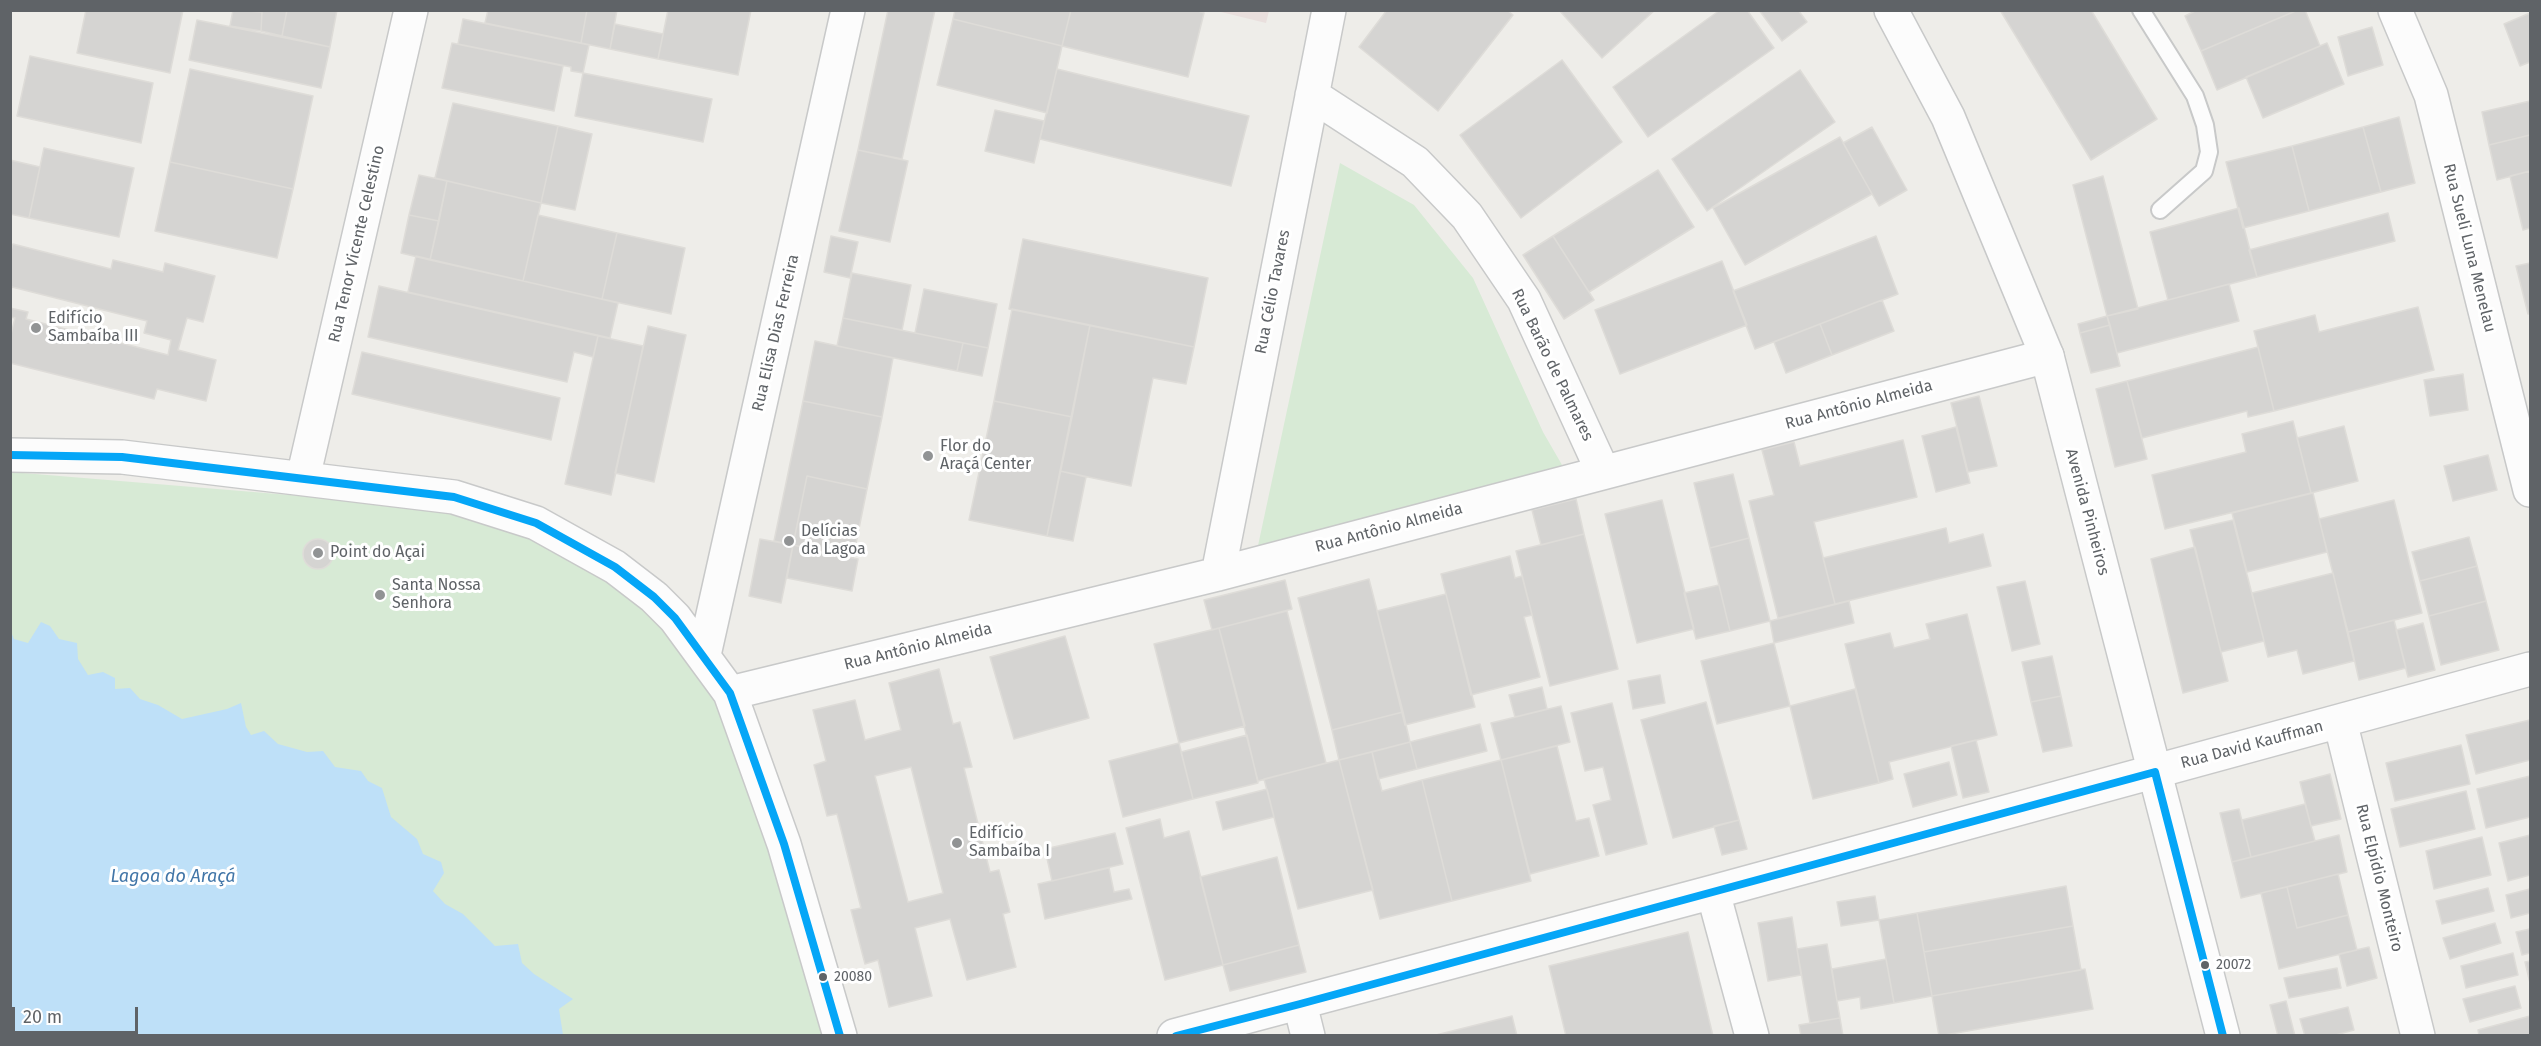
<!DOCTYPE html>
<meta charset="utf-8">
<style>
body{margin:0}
#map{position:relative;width:2541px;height:1046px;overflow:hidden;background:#eeede9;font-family:"Fira Sans",sans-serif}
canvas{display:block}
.frame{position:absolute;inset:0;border:12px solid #5f6367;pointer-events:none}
.scale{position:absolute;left:12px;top:1007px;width:126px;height:27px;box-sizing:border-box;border:3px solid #5f6367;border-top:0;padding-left:8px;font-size:18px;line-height:21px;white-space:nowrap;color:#5f6367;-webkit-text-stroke:4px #fff;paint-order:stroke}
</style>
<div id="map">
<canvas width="2541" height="1046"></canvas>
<div class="frame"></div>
<div class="scale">20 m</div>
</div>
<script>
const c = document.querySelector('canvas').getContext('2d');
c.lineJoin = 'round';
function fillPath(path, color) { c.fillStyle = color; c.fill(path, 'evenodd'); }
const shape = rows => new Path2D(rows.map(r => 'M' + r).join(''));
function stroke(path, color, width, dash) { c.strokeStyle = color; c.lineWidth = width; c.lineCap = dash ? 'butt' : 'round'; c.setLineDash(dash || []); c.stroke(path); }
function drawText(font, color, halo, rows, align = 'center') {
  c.font = font + ' "Fira Sans",sans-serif'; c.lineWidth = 6; c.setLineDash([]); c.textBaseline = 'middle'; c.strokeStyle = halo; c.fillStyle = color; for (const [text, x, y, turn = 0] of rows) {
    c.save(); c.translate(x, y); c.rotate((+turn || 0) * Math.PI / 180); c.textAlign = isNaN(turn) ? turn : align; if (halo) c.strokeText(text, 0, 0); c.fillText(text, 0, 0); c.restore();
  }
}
fillPath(shape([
 [1217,11,1269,11,1266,23]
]), '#e9dfdd');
fillPath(shape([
 [1340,163,1414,205,1473,278,1543,432,1569,477,1256,555],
 [11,472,423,506,491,521,610,575,704,668,756,794,824,1036,11,1036]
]), '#d7ead5');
fillPath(shape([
 [41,622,50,626,59,639,77,643,78,659,88,675,103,672,115,678,115,689,130,688,140,699,158,705,182,719,227,709,241,703,246,727,251,735,264,731,278,744,307,752,323,751,335,767,361,771,368,781,382,788,391,817,417,839,423,854,441,862,444,873,433,891,445,904,463,914,495,946,518,944,522,963,534,974,573,999,559,1009,563,1035,11,1035,11,632,14,639,28,643]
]), '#bee0f8');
const building = shape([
 [86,10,183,10,170,73,77,53,86,10],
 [233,10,262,12,261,31,230,26,233,10],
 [262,10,287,10,282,36,261,31,262,10],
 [287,10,337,10,330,47,282,36,287,10],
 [488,10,587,10,581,43,485,23,488,10],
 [587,10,617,10,610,49,581,43,587,10],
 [668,10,751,10,738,75,658,59,668,10],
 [888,10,935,10,902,159,858,150,888,10],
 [955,10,1071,10,1062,46,953,19,955,10],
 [1071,10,1195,10,1204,13,1188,77,1062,46,1071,10],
 [1387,10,1507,10,1513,15,1438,111,1359,47,1387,10],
 [1559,10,1655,10,1602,58,1559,10],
 [1720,10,1747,10,1774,48,1648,137,1613,87,1720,10],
 [1759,10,1798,10,1807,22,1782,41,1759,10],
 [2000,10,2091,10,2157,119,2091,160,2000,10],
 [2197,10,2298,10,2201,51,2185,16,2197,10],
 [2298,10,2305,10,2320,46,2217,90,2201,51,2298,10],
 [2530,13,2530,62,2520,66,2504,24,2530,13],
 [463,19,589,45,583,73,571,71,571,67,458,44,463,19],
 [953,19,1062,46,1047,113,937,85,953,19],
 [197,20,330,47,321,88,189,60,197,20],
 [615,24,663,34,658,59,610,49,615,24],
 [2372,27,2383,65,2348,76,2338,37,2372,27],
 [452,43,563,66,554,111,442,88,452,43],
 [2327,43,2344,84,2263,118,2246,77,2327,43],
 [30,56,153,83,141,143,17,116,30,56],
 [1562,60,1622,142,1521,218,1460,135,1562,60],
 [190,69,313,96,293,189,170,162,190,69],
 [1057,69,1249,116,1231,186,1040,139,1057,69],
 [1800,70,1835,122,1707,211,1672,159,1800,70],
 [583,73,712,99,703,142,575,116,583,73],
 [2530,101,2530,135,2489,145,2482,112,2530,101],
 [453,103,558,126,541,203,435,178,453,103],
 [995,110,1044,121,1034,163,985,151,995,110],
 [2399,117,2415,183,2381,192,2363,127,2399,117],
 [558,126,592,134,575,210,541,203,558,126],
 [1872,127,1907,190,1879,206,1843,143,1872,127],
 [2363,127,2381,192,2309,211,2292,146,2363,127],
 [2530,135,2530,171,2497,180,2489,145,2530,135],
 [1840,137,1872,194,1745,265,1713,208,1840,137],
 [2292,146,2309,211,2243,228,2226,162,2292,146],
 [44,148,134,168,119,237,29,218,44,148],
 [858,150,908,161,890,242,839,231,858,150],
 [10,160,40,167,29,218,10,214,10,160],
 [170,162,293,189,277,258,155,231,170,162],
 [1658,170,1694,227,1589,292,1553,236,1658,170],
 [2530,171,2530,228,2523,230,2510,176,2530,171],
 [419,175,447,181,439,221,409,215,419,175],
 [2103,176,2138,309,2107,316,2073,185,2103,176],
 [447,181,541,203,523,281,430,260,447,181],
 [2239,208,2257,277,2168,300,2150,232,2239,208],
 [2388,213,2395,241,2257,277,2249,250,2388,213],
 [409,215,439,221,430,260,401,253,409,215],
 [538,215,617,233,602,299,523,281,538,215],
 [617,233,685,248,671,314,602,299,617,233],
 [831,236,858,242,850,278,824,272,831,236],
 [1553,236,1594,300,1564,319,1523,255,1553,236],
 [1876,236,1898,294,1755,349,1733,291,1876,236],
 [1023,239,1208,278,1194,347,1009,309,1023,239],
 [13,244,111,269,113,260,163,272,165,263,215,276,203,322,187,318,178,350,216,360,206,401,157,389,154,399,10,363,10,338,15,318,10,317,10,308,28,312,26,319,168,355,171,340,144,333,147,321,12,287,10,292,10,253,13,244],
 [416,256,618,303,610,338,408,292,416,256],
 [1722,261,1747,325,1620,374,1595,310,1722,261],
 [2530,263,2530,313,2528,314,2516,266,2530,263],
 [852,273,911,285,902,330,843,318,852,273],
 [2229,284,2239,321,2117,353,2107,316,2229,284],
 [379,286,598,336,593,357,574,352,567,382,368,337,379,286],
 [924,289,997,304,988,348,915,333,924,289],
 [1882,300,1894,331,1832,355,1820,324,1882,300],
 [2418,307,2434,370,2274,411,2254,331,2315,315,2319,332,2418,307],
 [1012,309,1090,325,1072,417,994,401,1012,309],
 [2107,316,2110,325,2080,333,2078,324,2107,316],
 [843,318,963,343,957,371,837,346,843,318],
 [1820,324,1832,355,1786,373,1774,342,1820,324],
 [1090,325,1194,347,1186,384,1153,378,1131,486,1060,471,1090,325],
 [2110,325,2120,366,2091,373,2080,333,2110,325],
 [648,326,686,335,654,482,615,473,648,326],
 [598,336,643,346,611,495,565,484,598,336],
 [815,341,893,358,882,417,803,401,815,341],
 [963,343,988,348,982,376,957,371,963,343],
 [2258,347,2274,411,2248,417,2247,411,2142,438,2127,381,2258,347],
 [362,352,560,398,551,440,352,394,362,352],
 [2463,374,2468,410,2430,416,2424,380,2463,374],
 [2127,381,2147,459,2115,467,2096,389,2127,381],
 [1979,396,1997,466,1968,472,1951,403,1979,396],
 [803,401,882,417,867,489,807,476,793,545,774,541,803,401],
 [994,401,1072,417,1047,536,969,520,994,401],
 [2293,421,2311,493,2165,529,2152,475,2246,452,2242,434,2293,421],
 [2344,426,2358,481,2311,493,2297,438,2344,426],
 [1956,427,1970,483,1936,492,1922,436,1956,427],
 [1903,440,1917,497,1814,522,1835,604,1778,618,1749,501,1774,495,1762,450,1794,442,1800,466,1903,440],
 [2488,455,2497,490,2453,501,2444,466,2488,455],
 [1060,471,1086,477,1073,541,1047,536,1060,471],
 [1733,474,1749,538,1710,548,1694,483,1733,474],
 [807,476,867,489,853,558,793,545,807,476],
 [2313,493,2327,552,2247,572,2232,513,2313,493],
 [1576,499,1584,534,1541,545,1532,510,1576,499],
 [1662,500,1694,629,1637,643,1605,514,1662,500],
 [2394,500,2422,613,2348,632,2319,519,2394,500],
 [2233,520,2264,641,2221,652,2190,530,2233,520],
 [1946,528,1949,543,1983,534,1991,566,1835,604,1823,558,1946,528],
 [1584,534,1618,669,1550,686,1516,551,1584,534],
 [2469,537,2477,566,2420,581,2412,552,2469,537],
 [1749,538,1770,621,1730,631,1710,548,1749,538],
 '303 554a15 15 0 1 1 30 0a15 15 0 1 1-30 0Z',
 [760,539,793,545,781,603,749,596,760,539],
 [793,545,858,559,852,591,787,578,793,545],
 [2195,547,2228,681,2183,693,2151,559,2195,547],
 [1510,556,1515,578,1522,576,1532,615,1524,617,1540,677,1471,695,1441,574,1510,556],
 [2477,566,2486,601,2429,616,2420,581,2477,566],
 [2333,573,2354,661,2303,674,2297,650,2268,657,2252,593,2333,573],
 [1369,579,1403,712,1332,730,1298,598,1369,579],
 [1285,580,1292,609,1212,630,1204,600,1285,580],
 [2025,581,2040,644,2012,651,1997,587,2025,581],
 [1719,585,1730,631,1696,639,1684,593,1719,585],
 [1446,594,1475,707,1405,725,1377,611,1446,594],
 [1849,601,1854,623,1774,643,1770,621,1849,601],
 [2486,601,2499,650,2441,665,2429,616,2486,601],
 [1287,611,1326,763,1258,781,1219,628,1287,611],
 [1967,614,1997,735,1889,762,1893,779,1879,783,1845,644,1890,633,1894,648,1930,639,1926,624,1967,614],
 [2394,620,2406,668,2359,680,2348,632,2394,620],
 [2423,623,2435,670,2408,677,2396,630,2423,623],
 [1219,628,1245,726,1179,743,1154,644,1219,628],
 [1065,636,1089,718,1014,739,990,657,1065,636],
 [1774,643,1790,706,1717,724,1701,661,1774,643],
 [2052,656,2061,696,2031,702,2022,662,2052,656],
 [939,669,953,724,960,722,972,767,964,768,990,872,999,870,1010,912,1003,914,1016,967,967,980,950,919,915,928,932,996,889,1007,878,960,865,964,851,910,861,908,837,814,827,816,814,765,826,761,813,710,855,700,865,740,901,730,889,683,939,669],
 [911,767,943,893,908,902,875,776,911,767],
 [1660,675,1665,703,1633,709,1628,681,1660,675],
 [1542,687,1547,709,1515,717,1509,695,1542,687],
 [1855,689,1879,783,1813,799,1790,706,1855,689],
 [2061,696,2072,746,2043,752,2031,702,2061,696],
 [1706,702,1739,820,1673,838,1641,720,1706,702],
 [1612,703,1647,844,1606,855,1593,805,1611,800,1603,767,1585,771,1571,713,1612,703],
 [1561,706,1570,742,1501,760,1491,723,1561,706],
 [1403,712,1410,742,1339,760,1332,730,1403,712],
 [2530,720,2530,760,2476,774,2466,735,2530,720],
 [1480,724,1487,751,1417,769,1410,742,1480,724],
 [1247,735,1258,783,1193,799,1181,752,1247,735],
 [1976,740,1989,792,1963,798,1951,746,1976,740],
 [1410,742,1417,769,1378,779,1372,752,1410,742],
 [1179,743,1193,799,1123,817,1109,761,1179,743],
 [2461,745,2470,784,2395,801,2386,763,2461,745],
 [1557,746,1576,821,1589,818,1599,856,1530,874,1501,760,1557,746],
 [1372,752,1382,791,1422,780,1452,901,1380,919,1339,760,1372,752],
 [1339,760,1373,890,1298,909,1264,779,1339,760],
 [1501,760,1531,881,1452,901,1422,780,1501,760],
 [1949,762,1957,795,1913,807,1904,774,1949,762],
 [2330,774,2341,819,2311,826,2300,782,2330,774],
 [2530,776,2530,817,2486,828,2477,789,2530,776],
 [1267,789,1274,817,1223,830,1216,802,1267,789],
 [2466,791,2475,829,2400,847,2391,809,2466,791],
 [2305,804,2315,841,2251,857,2242,820,2305,804],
 [2239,809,2251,857,2232,862,2220,813,2239,809],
 [1160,819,1164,838,1189,831,1223,965,1165,980,1126,828,1160,819],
 [1739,820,1747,849,1722,855,1714,826,1739,820],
 [1115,833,1123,864,1052,881,1045,849,1115,833],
 [2339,835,2347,872,2241,898,2232,862,2339,835],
 [2530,835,2530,875,2508,881,2499,843,2530,835],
 [2482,837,2491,875,2434,889,2426,851,2482,837],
 [1277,857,1299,945,1223,965,1200,877,1277,857],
 [1109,868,1114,892,1129,889,1132,899,1045,919,1038,884,1109,868],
 [2338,874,2348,915,2297,928,2287,887,2338,874],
 [2066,886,2073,926,1924,952,1917,913,2066,886],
 [2287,887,2297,928,2348,915,2357,950,2279,969,2261,893,2287,887],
 [2488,888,2494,911,2442,924,2436,901,2488,888],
 [2530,889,2530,913,2511,918,2506,895,2530,889],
 [1875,896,1879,920,1841,926,1837,902,1875,896],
 [1917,913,1932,996,1894,1003,1879,920,1917,913],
 [1792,917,1801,975,1768,981,1758,923,1792,917],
 [2495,923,2501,943,2450,959,2443,938,2495,923],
 [2073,926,2081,970,1932,996,1924,952,2073,926],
 [2530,929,2530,953,2522,955,2516,932,2530,929],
 [1688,932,1713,1036,1566,1036,1549,966,1688,932],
 [1827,944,1840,1018,1810,1023,1797,949,1827,944],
 [1299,945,1306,972,1230,991,1223,965,1299,945],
 [2369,947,2377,978,2347,986,2339,954,2369,947],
 [2513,953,2518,975,2466,988,2461,966,2513,953],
 [1886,959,1894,1003,1861,1009,1860,997,1837,1001,1832,969,1886,959],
 [2530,961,2530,983,2525,962,2530,961],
 [2337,968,2341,988,2289,998,2284,978,2337,968],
 [2085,969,2093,1009,1939,1036,1932,996,2085,969],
 [2515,986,2521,1008,2470,1022,2463,999,2515,986],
 [2286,1001,2295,1036,2278,1036,2270,1005,2286,1001],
 [2348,1007,2354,1030,2332,1036,2305,1036,2300,1019,2348,1007],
 [1512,1016,1517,1036,1432,1036,1512,1016],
 [2530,1016,2530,1036,2479,1036,2478,1030,2530,1016],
 [1840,1018,1843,1036,1801,1036,1799,1025,1840,1018]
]);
fillPath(building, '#d5d4d2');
stroke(building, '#dedcd8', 1.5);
const service = shape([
 [2141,10,2195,96,2205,125,2209,152,2204,171,2160,210]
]);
const minor = shape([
 [2395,10,2431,95,2530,490],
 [1312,95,1415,162,1467,216,1524,300,1603,472],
 [10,455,122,457,454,497,536,523,615,567,654,597,675,618,730,693,784,844,840,1036],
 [303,478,411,10],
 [1218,574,1329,10],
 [704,655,848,10],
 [730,693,1218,574,2047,356],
 [2340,721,2418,1036],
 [1713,892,1752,1036],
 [1300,1004,1308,1036],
 [1174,1036,1713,892,2530,669]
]);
const tertiary = shape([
 [1891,10,1948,117,2047,356,2223,1036]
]);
stroke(service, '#c8c9c9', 20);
stroke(minor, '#c8c9c9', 36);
stroke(tertiary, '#c8c9c9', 36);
stroke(service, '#fcfcfc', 16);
stroke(minor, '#fcfcfc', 33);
stroke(tertiary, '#fcfcfc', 33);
stroke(shape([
 [10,455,122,457,454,497,536,523,615,567,654,597,675,618,730,693,784,844,840,1036],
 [1176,1036,1300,1004,2155,772,2223,1036]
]), '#05a6f7', 8);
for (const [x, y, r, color] of [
 [36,328,6,"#919394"],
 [928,456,6,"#919394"],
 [789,541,6,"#919394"],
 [318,553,6,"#919394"],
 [380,595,6,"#919394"],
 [957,843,6,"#919394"],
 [2205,965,5,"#5f6367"],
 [823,977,5,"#5f6367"]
]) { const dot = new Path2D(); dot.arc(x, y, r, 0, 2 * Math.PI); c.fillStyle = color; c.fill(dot); stroke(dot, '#fff', 2); }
drawText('14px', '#5f6367', '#fff', [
 ["20072",2216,965],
 ["20080",834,977]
], 'left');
drawText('16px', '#5f6367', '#fff', [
 ["Rua Tenor Vicente Celestino",357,244,-77],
 ["Rua Sueli Luna Menelau",2469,248,76],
 ["Rua Célio Tavares",1273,292,-79],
 ["Rua Elisa Dias Ferreira",776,333,-77],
 ["Rua Barão de Palmares",1552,365,64],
 ["Rua Antônio Almeida",1859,405,-15],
 ["Avenida Pinheiros",2087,512,75],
 ["Rua Antônio Almeida",1389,528,-15],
 ["Rua Antônio Almeida",918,647,-14],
 ["Rua David Kauffman",2252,745,-15],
 ["Rua Elpídio Monteiro",2379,878,76]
]);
drawText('16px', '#5f6367', '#fff', [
 ["Edifício",48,319],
 ["Sambaíba III",48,337],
 ["Flor do",940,447],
 ["Araçá Center",940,465],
 ["Delícias",801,532],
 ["da Lagoa",801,550],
 ["Point do Açai",330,553],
 ["Santa Nossa",392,586],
 ["Senhora",392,604],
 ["Edifício",969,834],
 ["Sambaíba I",969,852]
], 'left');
drawText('italic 18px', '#4276a8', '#fff', [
 ["Lagoa do Araçá",173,877]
]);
</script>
